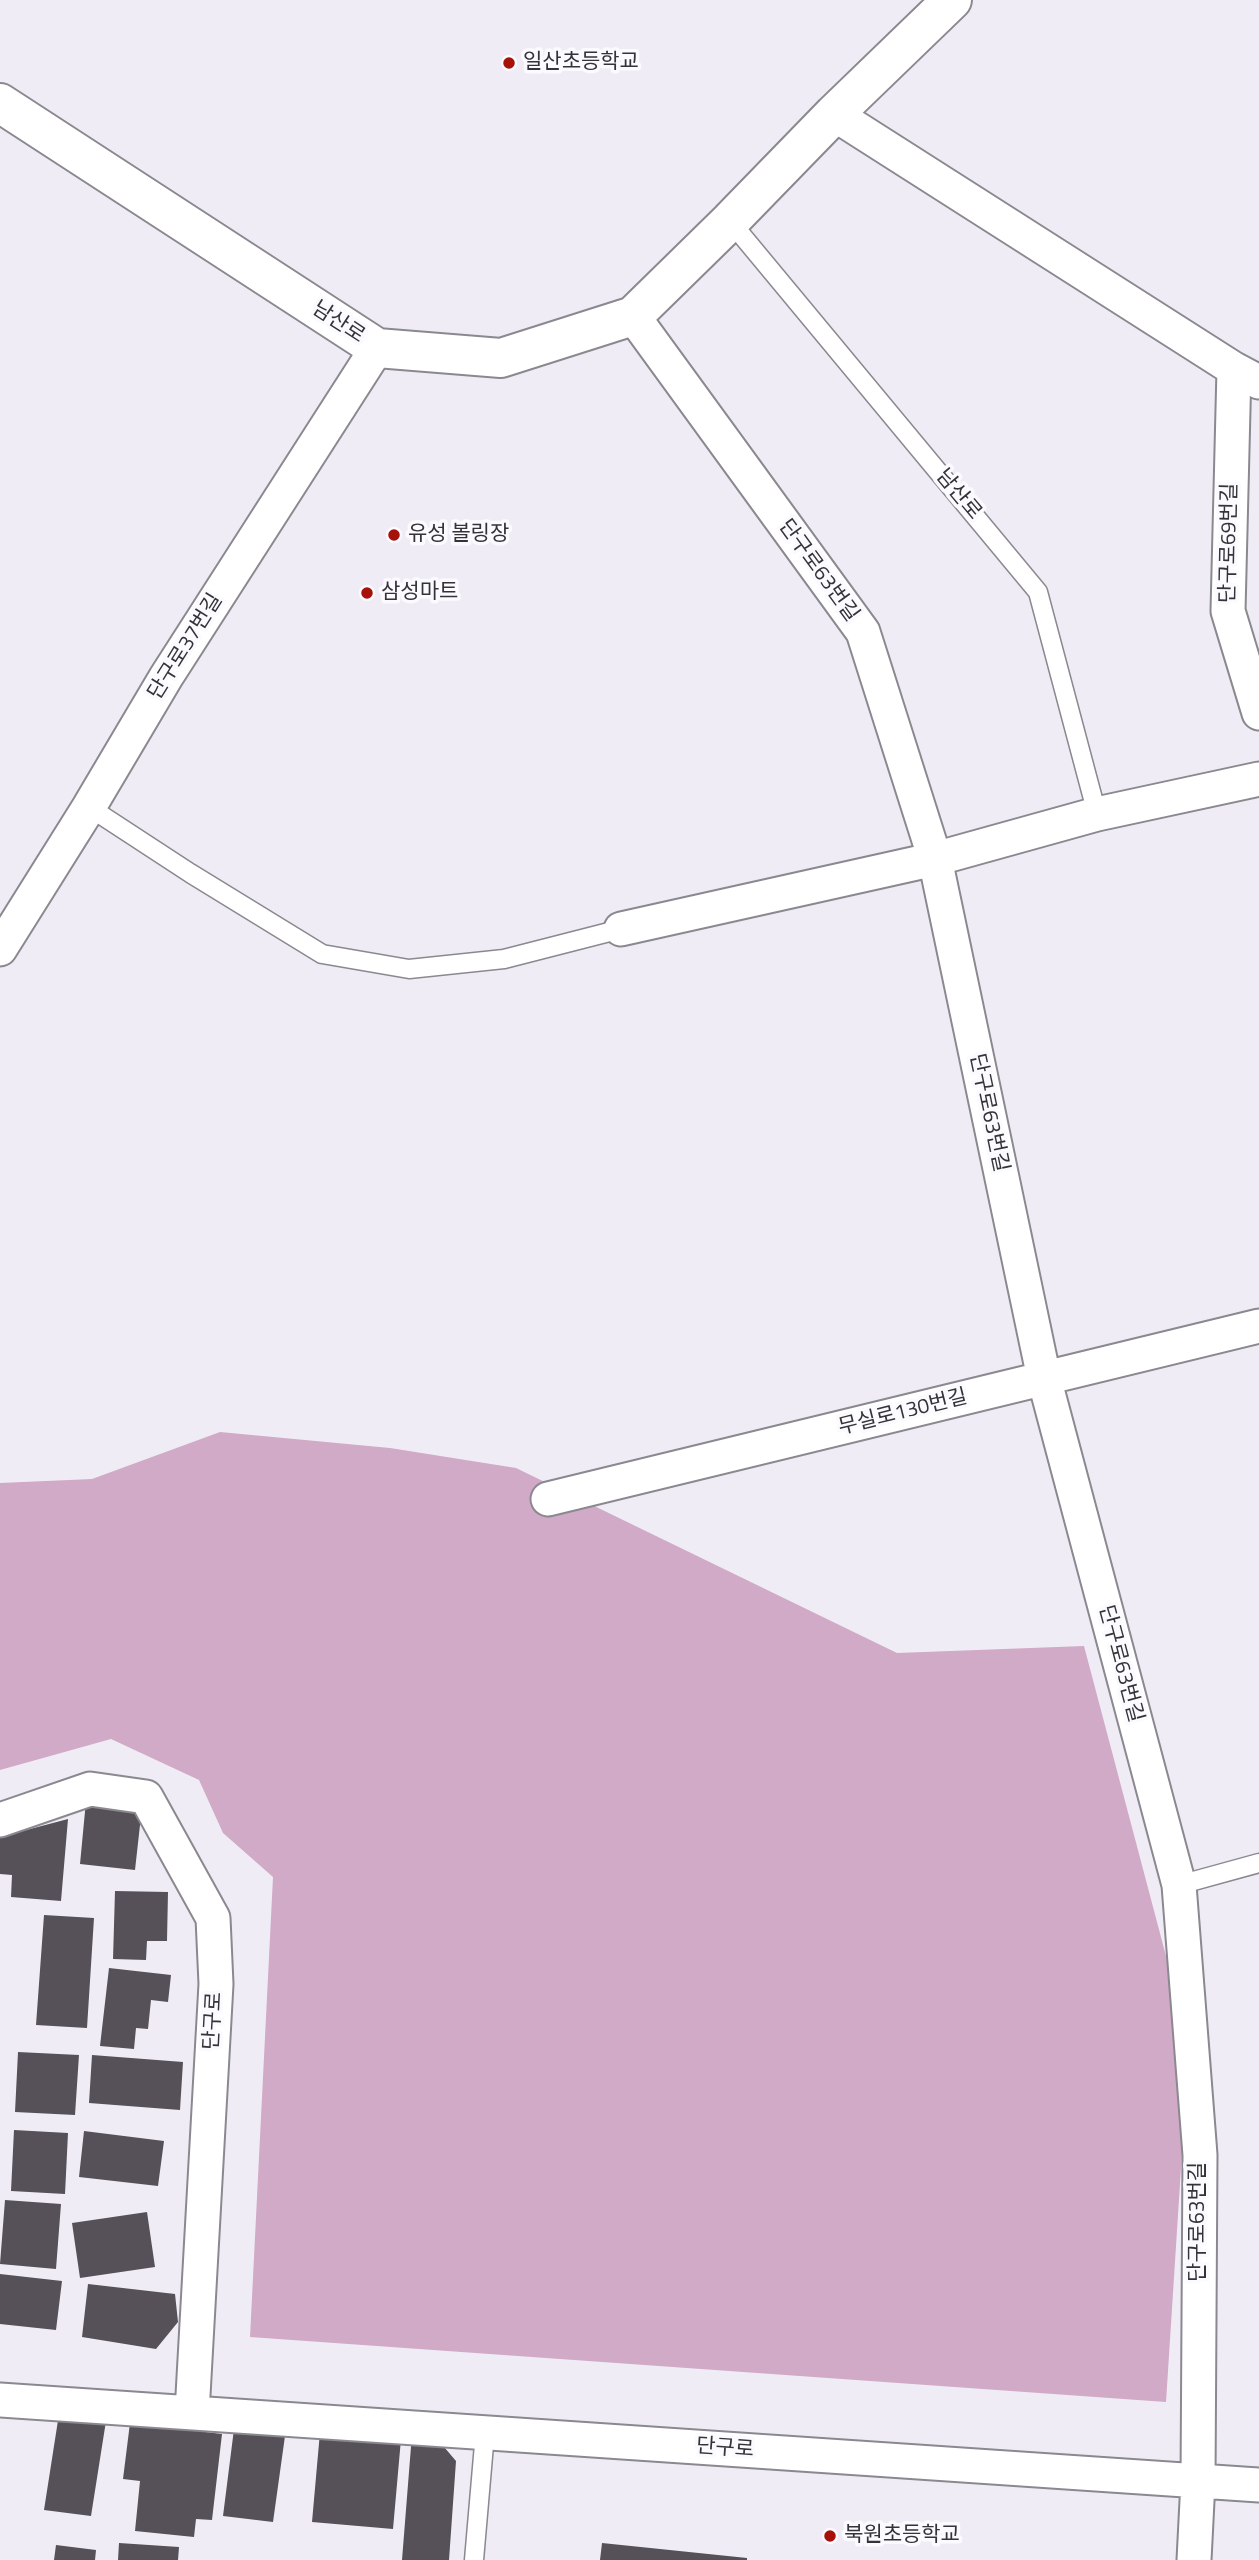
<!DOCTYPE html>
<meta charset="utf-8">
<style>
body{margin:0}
canvas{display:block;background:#efecf5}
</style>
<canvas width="1259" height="2560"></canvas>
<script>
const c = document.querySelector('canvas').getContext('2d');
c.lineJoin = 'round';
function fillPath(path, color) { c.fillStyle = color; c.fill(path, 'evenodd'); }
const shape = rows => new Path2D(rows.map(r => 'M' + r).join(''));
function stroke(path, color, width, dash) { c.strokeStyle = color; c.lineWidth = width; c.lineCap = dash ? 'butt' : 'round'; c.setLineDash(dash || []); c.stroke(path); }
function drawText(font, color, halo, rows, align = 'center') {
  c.font = font + ' "Titillium Web","Noto Sans KR",sans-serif'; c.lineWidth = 7; c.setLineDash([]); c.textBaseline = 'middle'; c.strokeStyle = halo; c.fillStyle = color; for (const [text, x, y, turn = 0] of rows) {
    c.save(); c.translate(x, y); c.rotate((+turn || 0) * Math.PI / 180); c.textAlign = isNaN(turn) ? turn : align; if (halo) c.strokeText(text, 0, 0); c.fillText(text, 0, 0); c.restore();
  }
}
fillPath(shape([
 [220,1432,390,1448,516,1468,897,1653,1084,1646,1189,2043,1166,2402,250,2337,273,1877,223,1833,199,1780,111,1739,0,1770,0,1483,92,1479]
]), '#d1aac7');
fillPath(shape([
 [86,1801,142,1807,135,1870,80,1864],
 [68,1819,61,1901,11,1897,12,1875,0,1874,0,1837],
 [115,1891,168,1892,167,1941,147,1941,146,1960,113,1959],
 [44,1915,94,1918,87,2028,36,2025],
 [109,1968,171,1975,168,2002,151,2000,148,2029,136,2028,134,2049,100,2046],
 [18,2052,79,2055,75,2115,15,2112],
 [92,2055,183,2062,180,2110,89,2103],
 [14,2130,68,2133,65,2194,11,2191],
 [84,2131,164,2141,158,2186,79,2177],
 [5,2200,61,2204,56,2269,0,2264],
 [147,2212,155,2267,80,2278,72,2223],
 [0,2274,62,2281,56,2330,0,2324],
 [88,2284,175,2294,178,2322,156,2349,82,2337],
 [59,2414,106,2421,91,2516,44,2510],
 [130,2423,222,2434,212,2520,196,2519,194,2537,135,2531,140,2481,123,2479],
 [234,2429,285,2436,273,2522,223,2516],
 [320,2432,401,2439,393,2529,312,2522],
 [412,2434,433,2434,456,2461,449,2560,402,2560],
 [119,2543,179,2547,178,2560,118,2560],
 [602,2543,747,2558,747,2560,600,2560],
 [56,2545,96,2550,95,2560,54,2560]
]), '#565158');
const lane = shape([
 [730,221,1038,592,1097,814],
 [89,807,190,873,322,954,409,969,504,959,621,929],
 [1179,1885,1259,1863],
 [474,2560,485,2433]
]);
const street = shape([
 [834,114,1234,369,1259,382],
 [633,316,863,632,935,859,1044,1378,1179,1885,1200,2155,1198,2481,1194,2560],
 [1234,369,1228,611,1259,713],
 [621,929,935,859,1097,814,1259,779],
 [0,949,89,807,166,677,377,348],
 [548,1499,1259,1326],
 [0,1820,90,1789,146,1797,213,1918,216,1984,192,2413],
 [0,2400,1259,2485]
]);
const secondary = shape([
 [0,103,377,348,501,358,633,316,730,221,834,114,952,0]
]);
stroke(lane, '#8b8890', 21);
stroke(street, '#8b8890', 37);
stroke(secondary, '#8b8890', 42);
stroke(lane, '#fff', 18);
stroke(street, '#fff', 33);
stroke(secondary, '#fff', 38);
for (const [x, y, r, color] of [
 [509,63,7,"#a6120a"],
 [394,535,7,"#a6120a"],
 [367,593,7,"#a6120a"],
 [830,2536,7,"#a6120a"]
]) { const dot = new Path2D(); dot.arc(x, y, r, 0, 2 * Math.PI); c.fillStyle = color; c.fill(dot); stroke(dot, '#fbfafe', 2.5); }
drawText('21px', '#343337', '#fbfafe', [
 ["일산초등학교",523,63],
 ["유성 볼링장",408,535],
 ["삼성마트",381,593],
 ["북원초등학교",844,2536]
], 'left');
drawText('21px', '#343337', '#fbfafe', [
 ["남산로",338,323,33],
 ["남산로",958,495,50],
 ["단구로69번길",1230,543,-89],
 ["단구로63번길",818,571,54],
 ["단구로37번길",186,647,-58],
 ["단구로63번길",988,1113,78],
 ["무실로130번길",903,1413,-14],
 ["단구로63번길",1120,1664,75],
 ["단구로",214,2021,-87],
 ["단구로63번길",1199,2222,-90],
 ["단구로",725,2449,4]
]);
</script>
